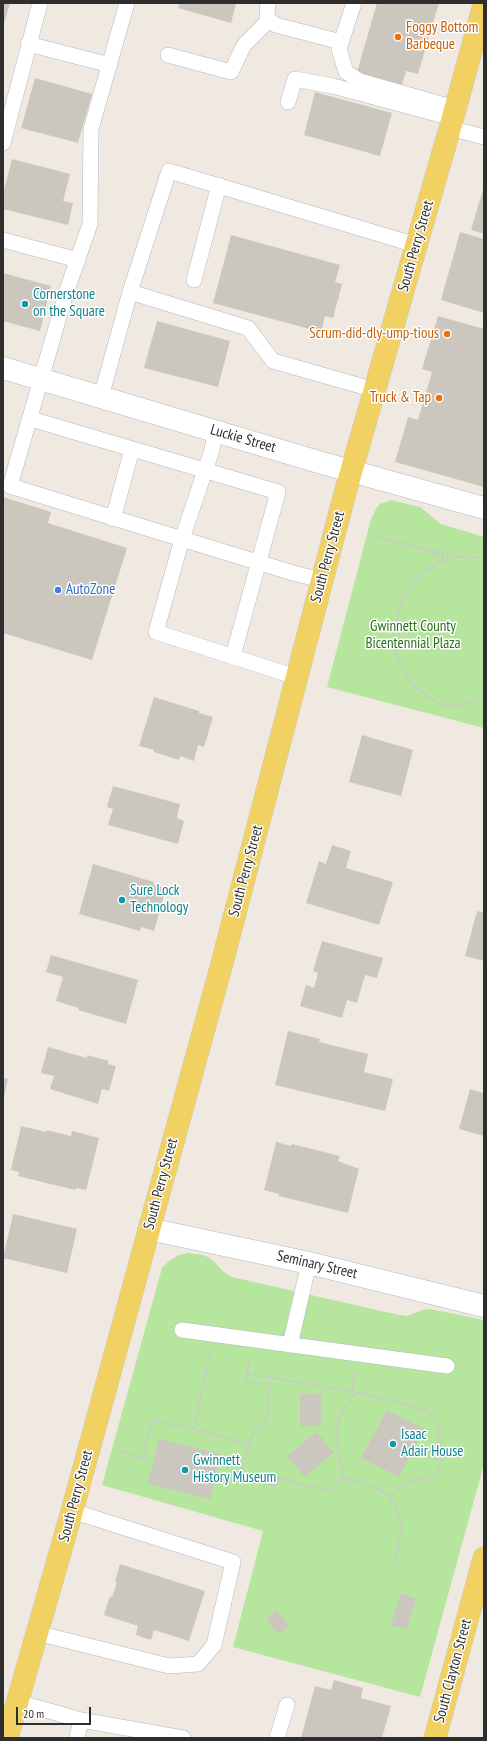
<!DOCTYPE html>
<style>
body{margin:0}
#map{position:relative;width:487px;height:1741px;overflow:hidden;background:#efe9e1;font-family:"PT Sans Narrow",sans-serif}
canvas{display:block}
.frame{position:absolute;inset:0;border:4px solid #2e2e2e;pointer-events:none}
.scale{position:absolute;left:16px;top:1707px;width:75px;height:18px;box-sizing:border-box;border:2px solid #2e2e2e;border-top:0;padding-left:5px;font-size:12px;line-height:14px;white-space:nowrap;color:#2e2e2e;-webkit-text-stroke:3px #fff;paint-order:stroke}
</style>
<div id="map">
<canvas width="487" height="1741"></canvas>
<div class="frame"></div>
<div class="scale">20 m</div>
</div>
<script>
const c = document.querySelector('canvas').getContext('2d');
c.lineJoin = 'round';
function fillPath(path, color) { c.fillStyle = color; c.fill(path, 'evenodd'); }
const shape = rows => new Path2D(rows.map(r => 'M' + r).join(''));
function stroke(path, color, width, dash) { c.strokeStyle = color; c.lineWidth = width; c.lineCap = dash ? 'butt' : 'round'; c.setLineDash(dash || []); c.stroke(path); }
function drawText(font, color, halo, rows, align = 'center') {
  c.font = font + ' "PT Sans Narrow",sans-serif'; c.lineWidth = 3; c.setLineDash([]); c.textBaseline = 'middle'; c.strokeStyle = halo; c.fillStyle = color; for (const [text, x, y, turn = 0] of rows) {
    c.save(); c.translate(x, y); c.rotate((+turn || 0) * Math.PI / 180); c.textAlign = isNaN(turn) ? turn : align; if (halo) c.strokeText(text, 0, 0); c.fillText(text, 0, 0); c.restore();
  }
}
fillPath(shape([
 [391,500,420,507,441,524,484,537,484,728,327,687,371,519,376,509,380,504],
 [188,1253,203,1255,210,1258,225,1273,232,1277,399,1315,407,1316,423,1310,430,1309,484,1320,484,1464,420,1697,233,1647,263,1531,102,1485,162,1268,169,1261,179,1255]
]), '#b6e59e');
fillPath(shape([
 [3,3,10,3,3,27],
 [180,3,236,3,231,23,178,8],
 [377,3,439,3,418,74,406,71,402,85,357,72],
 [35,78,92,94,78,143,21,128],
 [315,92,392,113,380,156,304,135],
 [12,159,70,174,63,201,73,203,68,225,3,209,3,194],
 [484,186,484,234,471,230],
 [460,232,484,239,484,313,441,300],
 [231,235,340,265,335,282,342,284,333,318,325,316,321,332,213,303],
 [3,273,51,286,40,331,3,321],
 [438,316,484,329,484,487,395,462,408,417,418,420,432,372,422,369],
 [157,321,230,341,218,387,144,368],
 [3,497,51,512,48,523,127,548,92,660,3,633],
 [154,697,199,711,199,713,213,717,204,747,198,745,194,761,180,756,179,760,154,752,154,750,139,746],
 [362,735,413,750,401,796,349,782],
 [113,786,180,804,177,818,184,821,178,844,108,825,113,809,107,807],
 [332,845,351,851,346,868,393,882,379,925,306,903,319,861,326,864],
 [93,864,154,882,153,885,166,888,154,931,141,927,140,931,79,914],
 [477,911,484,913,484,961,465,956],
 [322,941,383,958,377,978,365,975,357,1003,347,1000,342,1018,300,1006,306,985,314,988,318,973,313,971],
 [51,955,138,980,126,1024,78,1010,79,1008,56,1001,63,977,46,972],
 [288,1031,320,1039,319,1042,368,1054,364,1072,393,1079,385,1111,275,1085],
 [48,1047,87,1058,87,1055,109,1061,108,1064,116,1066,109,1091,102,1089,98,1104,50,1089,54,1076,41,1073],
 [3,1078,8,1079,4,1097,3,1097],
 [470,1089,483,1093,484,1090,484,1136,459,1129],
 [21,1126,46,1132,46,1130,71,1136,72,1131,99,1138,86,1190,76,1188,75,1190,18,1176,19,1172,11,1170],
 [276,1142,291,1146,292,1144,340,1156,338,1161,359,1169,348,1213,279,1196,279,1194,264,1190],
 [13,1214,77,1229,67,1273,3,1258],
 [300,1394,322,1394,321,1426,300,1426],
 [387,1410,424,1429,399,1477,361,1458],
 [316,1432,334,1452,305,1477,287,1456],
 [159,1439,221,1454,210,1499,148,1484],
 [120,1564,205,1591,189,1641,154,1630,151,1640,136,1635,138,1626,104,1615,110,1596,112,1597,117,1582,115,1581],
 [401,1593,416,1599,407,1630,391,1625],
 [277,1610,289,1625,278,1634,266,1620],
 [334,1680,363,1688,361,1698,391,1706,382,1738,301,1738,315,1686,331,1690]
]), '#cbc7bf');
const lane = shape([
 [127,3,91,129,90,224,66,293,10,486,182,539,156,632,296,677],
 [268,3,267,16,269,20,276,25,341,42],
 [354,3,339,49,346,72,360,81,455,108],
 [28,44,110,65],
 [168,55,231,72,244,45,269,20],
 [288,102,295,79,333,86,452,118],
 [450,128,484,137],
 [3,143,40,3],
 [3,240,78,260],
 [194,280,219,185],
 [130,292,248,328,273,361,375,390],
 [101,397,130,292,169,171,416,245],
 [31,419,278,492,233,656],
 [216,431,211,453,182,539,293,573,322,580],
 [113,519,132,449],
 [182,1330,447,1366],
 [290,1345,309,1263],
 [37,1633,169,1666,198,1664,214,1645,233,1562,72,1511],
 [18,1702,81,1720,183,1738],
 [77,1738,81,1720],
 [277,1738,287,1705]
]);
const street = shape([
 [149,1229,309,1263,484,1306]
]);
const secondary = shape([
 [3,368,322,463,484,508]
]);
const primary = shape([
 [7,1738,72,1511,221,967,345,493,450,128,484,4],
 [435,1738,484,1558]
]);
stroke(lane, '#b4b7c1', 16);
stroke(street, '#b4b7c1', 23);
stroke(secondary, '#b4b7c1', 23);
stroke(primary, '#c9c9c9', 23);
stroke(shape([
 [374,536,417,547],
 [484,559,476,557,457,557,417,547,448,560,439,562,421,574,408,589,398,611,395,635,396,655,400,665,412,683,427,696,437,702,446,705,456,706,467,704,484,698],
 [249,1359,247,1382,270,1385,267,1416,263,1423,251,1436,240,1478,276,1486,279,1478,325,1490,331,1488,343,1478],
 [248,1374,352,1391,416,1407,427,1411,434,1417,437,1424,443,1455,439,1469,434,1476,402,1485,390,1497],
 [352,1391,354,1373],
 [194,1429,210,1354],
 [120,1451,143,1459,152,1420,194,1429,248,1444],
 [343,1478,359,1481,379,1489,390,1497,396,1507,402,1531,394,1563],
 [343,1478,337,1441,337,1428,340,1415,356,1392]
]), '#c9c9c9', 2.5, [3, 2]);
stroke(lane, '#fff', 15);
stroke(street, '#fff', 22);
stroke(secondary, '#fff', 22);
stroke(primary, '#f2d163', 22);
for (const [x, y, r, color] of [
 [398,37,4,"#e8710a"],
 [25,304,4,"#0f9aa8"],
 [447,334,4,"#e8710a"],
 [439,398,4,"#e8710a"],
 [58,590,4,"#3f7fe0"],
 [122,900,4,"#0f9aa8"],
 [393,1444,4,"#0f9aa8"],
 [185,1470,4,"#0f9aa8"]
]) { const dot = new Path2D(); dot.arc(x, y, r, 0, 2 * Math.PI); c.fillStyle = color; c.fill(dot); stroke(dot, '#fff', 1.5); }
drawText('15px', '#c56008', '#fff', [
 ["Foggy Bottom",406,28,"left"],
 ["Barbeque",406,45,"left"],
 ["Scrum-did-dly-ump-tious",439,334],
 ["Truck & Tap",431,398]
], 'right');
drawText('15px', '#2e2e2e', '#fff', [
 ["South Perry Street",416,246,-74],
 ["Luckie Street",243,439,16],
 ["South Perry Street",328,557,-75],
 ["South Perry Street",246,871,-75],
 ["South Perry Street",161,1184,-75],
 ["Seminary Street",317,1265,13],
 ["South Perry Street",76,1496,-75],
 ["South Clayton Street",453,1671,-75]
]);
drawText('15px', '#0d838f', '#fff', [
 ["Cornerstone",33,295],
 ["on the Square",33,312],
 ["Sure Lock",130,891],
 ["Technology",130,908],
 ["Isaac",401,1435],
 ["Adair House",401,1452],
 ["Gwinnett",193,1461],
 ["History Museum",193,1478]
], 'left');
drawText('15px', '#366cbe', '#fff', [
 ["AutoZone",66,590]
], 'left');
drawText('15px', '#2c6e1b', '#fff', [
 ["Gwinnett County",413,627],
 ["Bicentennial Plaza",413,644]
]);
</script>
